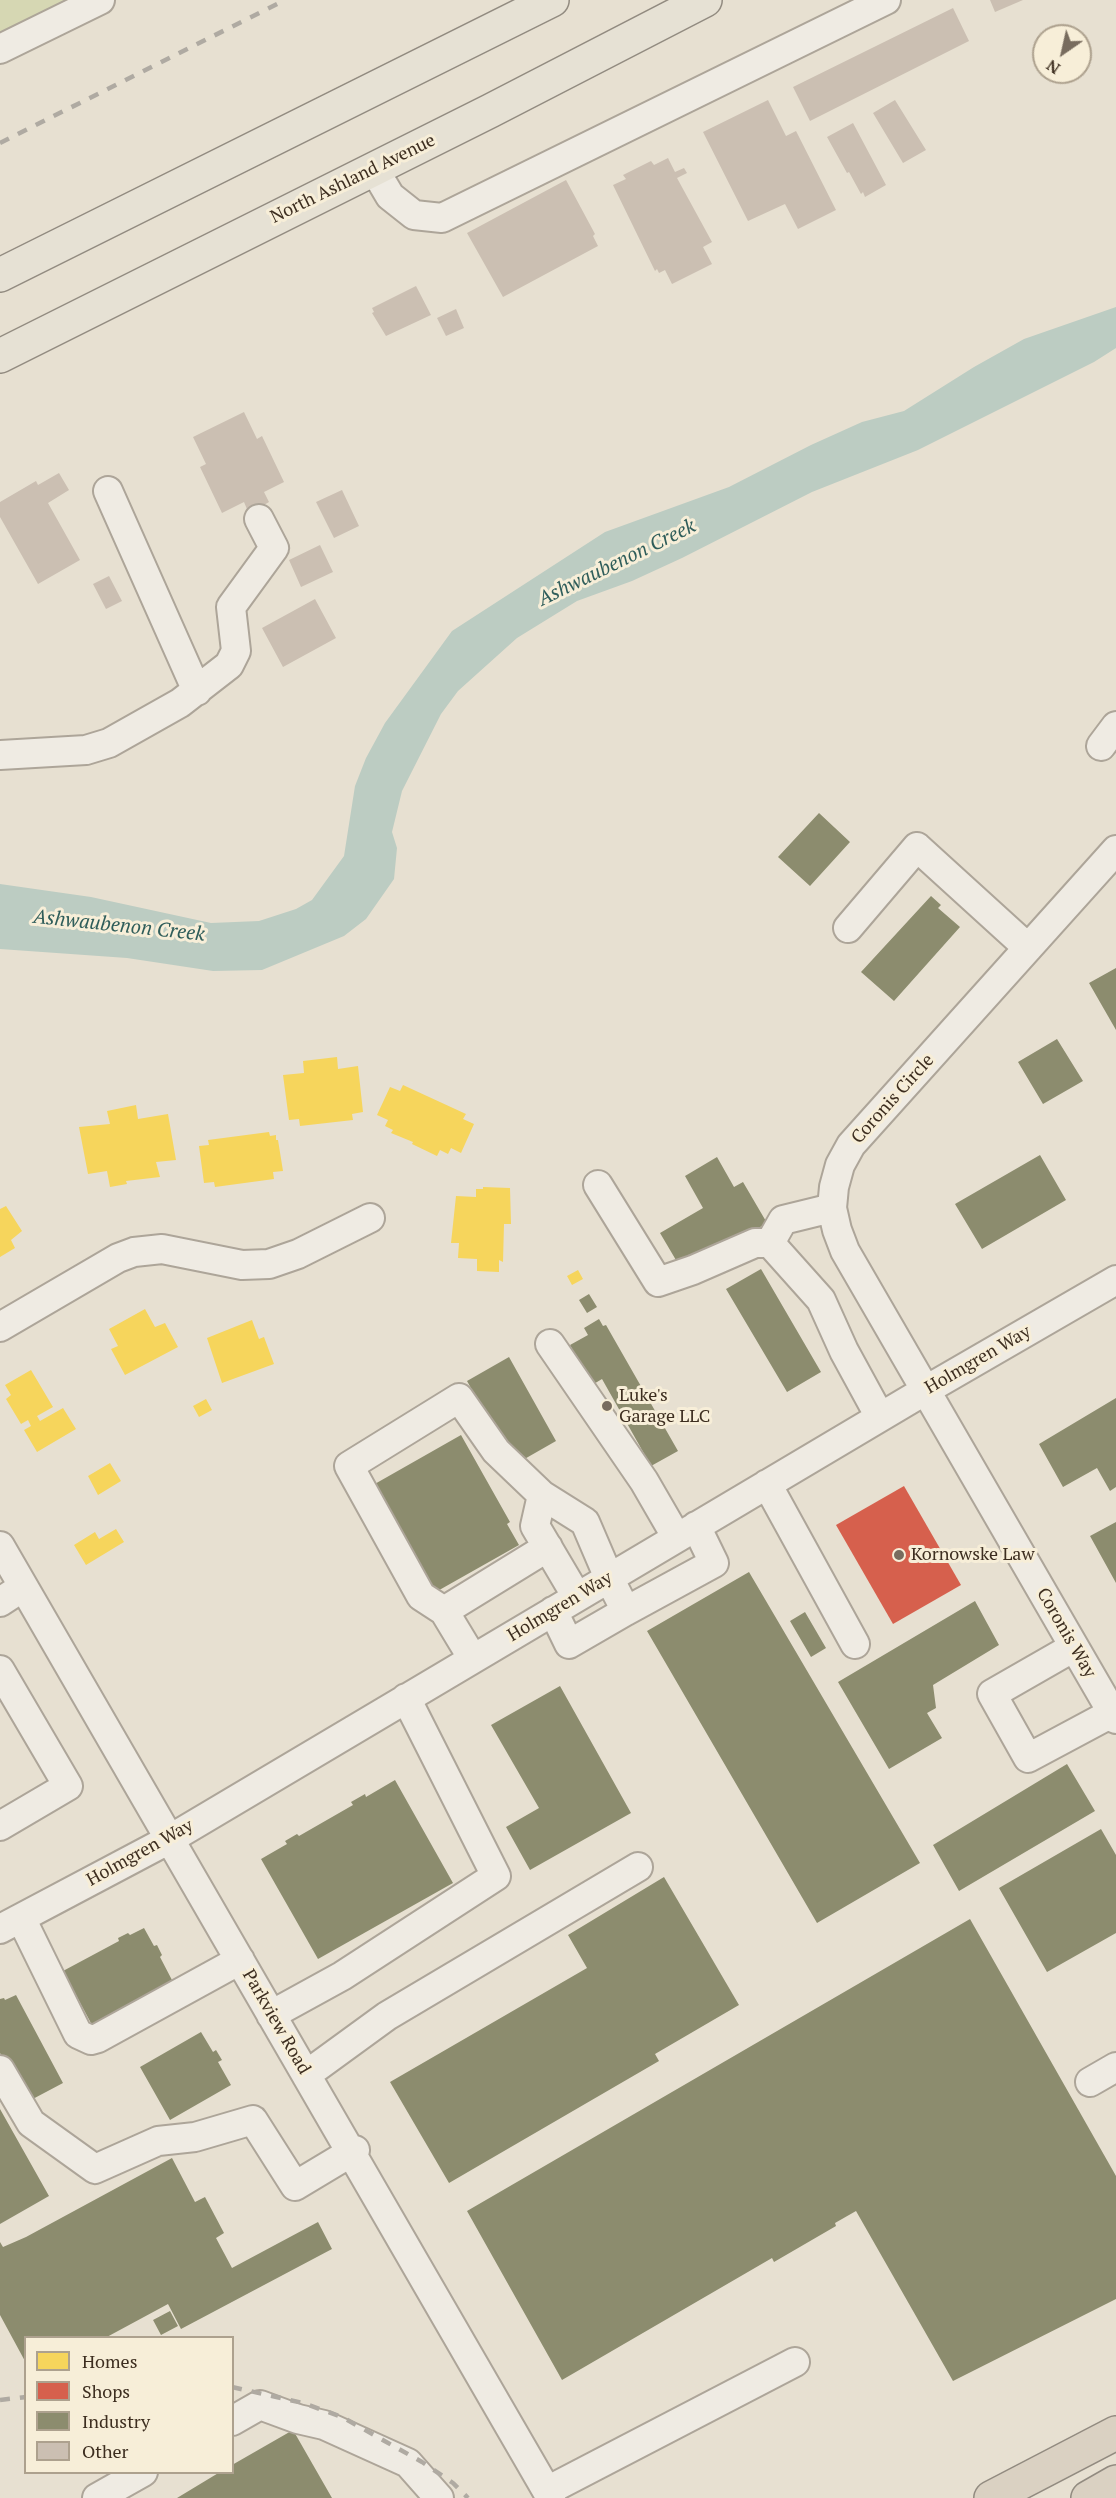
<!DOCTYPE html>
<style>
body{margin:0}
#map{position:relative;width:1116px;height:2498px;overflow:hidden;background:#e7e0d1;font-family:"PT Serif",serif}
canvas{display:block}
.legend{position:absolute;left:24px;top:2336px;width:210px;height:138px;box-sizing:border-box;background:#f7eed8;border:2px solid #ada18e;margin:0;padding:8px 10px;list-style:none;font-size:18px;color:#3d2e20}
.legend li{display:flex;align-items:center;gap:12px;height:30px}
.legend b{width:30px;border:2px solid #ada18e}
.north{position:absolute;left:1032px;top:24px;width:60px;height:60px;box-sizing:border-box;background:#f7eed8;border:2px solid #ada18e;border-radius:50%;rotate:214deg;font-size:16px;font-weight:700;line-height:24px;text-align:center;color:#3d2e20}
.north::after{content:'';display:block;margin:auto;width:21px;height:27px;background:#786c5e;clip-path:polygon(50% 0,100% 100%,50% 72%,0 100%)}
</style>
<div id="map">
<canvas width="1116" height="2498"></canvas>
<ul class="legend">
<li><b style="height:16px;background:#f6d55c"></b>Homes</li>
<li><b style="height:16px;background:#d6604d"></b>Shops</li>
<li><b style="height:16px;background:#8c8c6e"></b>Industry</li>
<li><b style="height:16px;background:#cbbfb2"></b>Other</li>
</ul>
<div class="north">N</div>
</div>
<script>
const c = document.querySelector('canvas').getContext('2d');
c.lineJoin = 'round';
function fillPath(path, color) { c.fillStyle = color; c.fill(path, 'evenodd'); }
const shape = rows => new Path2D(rows.map(r => 'M' + r).join(''));
function stroke(path, color, width, dash) { c.strokeStyle = color; c.lineWidth = width; c.lineCap = dash ? 'butt' : 'round'; c.setLineDash(dash || []); c.stroke(path); }
function drawText(font, color, halo, rows, align = 'center') {
  c.font = font + ' "PT Serif",serif'; c.lineWidth = 6; c.setLineDash([]); c.textBaseline = 'middle'; c.strokeStyle = halo; c.fillStyle = color; for (const [text, x, y, turn = 0] of rows) {
    c.save(); c.translate(x, y); c.rotate((+turn || 0) * Math.PI / 180); c.textAlign = isNaN(turn) ? turn : align; if (halo) c.strokeText(text, 0, 0); c.fillText(text, 0, 0); c.restore();
  }
}
fillPath(shape([
 [0,0,89,0,0,49]
]), '#d6d7b3');
fillPath(shape([
 [1116,307,1116,348,1094,362,918,450,812,492,682,558,632,581,577,601,517,638,458,691,441,714,402,791,392,832,397,848,394,879,366,919,344,936,262,970,213,971,127,958,0,949,0,884,91,897,211,923,259,921,296,909,312,900,344,856,355,786,366,758,385,723,452,631,605,532,729,487,811,445,862,422,904,411,974,367,1024,339]
]), '#bcccc2');
fillPath(shape([
 [337,1057,338,1069,358,1066,363,1112,352,1114,353,1120,300,1126,299,1119,289,1120,283,1075,304,1073,303,1061],
 [403,1085,466,1114,463,1119,474,1124,461,1153,451,1148,448,1154,440,1150,437,1156,412,1144,413,1142,391,1133,393,1130,385,1126,388,1120,377,1115,390,1087,400,1091],
 [136,1105,138,1119,168,1114,176,1160,156,1162,160,1177,126,1181,127,1184,110,1187,107,1171,88,1174,79,1127,110,1124,107,1111],
 [269,1132,270,1136,276,1135,276,1140,278,1140,283,1171,273,1172,274,1179,215,1187,214,1182,204,1183,199,1146,209,1145,208,1140],
 [483,1187,510,1188,511,1224,504,1224,503,1262,499,1260,499,1272,477,1271,477,1259,458,1258,459,1243,451,1243,456,1196,476,1197,476,1189,483,1189],
 [6,1206,22,1231,11,1240,15,1248,0,1257,0,1209],
 [578,1270,583,1279,572,1285,567,1276],
 [145,1309,155,1327,165,1323,178,1347,125,1375,111,1349,118,1346,109,1329],
 [252,1320,259,1339,264,1337,274,1364,222,1383,207,1338],
 [31,1370,53,1407,37,1416,40,1421,63,1408,76,1429,37,1452,24,1430,31,1426,28,1420,21,1424,6,1399,11,1395,5,1385],
 [206,1399,212,1410,199,1417,193,1406],
 [110,1463,121,1481,98,1495,88,1476],
 [116,1529,124,1542,86,1565,74,1545,95,1532,99,1539]
]), '#f6d55c');
fillPath(shape([
 [904,1486,961,1585,893,1624,836,1525]
]), '#d6604d');
fillPath(shape([
 [819,813,850,842,810,886,778,857],
 [931,896,941,905,938,908,960,927,894,1001,861,972],
 [1116,968,1116,1030,1089,983],
 [1057,1039,1083,1081,1043,1104,1018,1062],
 [1040,1155,1066,1200,982,1249,955,1204],
 [717,1157,734,1187,743,1182,767,1223,683,1272,660,1233,703,1208,685,1176],
 [761,1269,821,1372,787,1392,726,1289],
 [589,1294,597,1307,587,1313,579,1300],
 [599,1319,603,1326,606,1325,678,1451,651,1466,602,1379,592,1385,570,1345,588,1335,584,1328],
 [509,1357,556,1441,514,1465,467,1381],
 [1116,1398,1116,1487,1110,1491,1097,1468,1063,1487,1039,1444],
 [461,1435,510,1522,507,1524,519,1545,434,1593,373,1485],
 [1116,1522,1116,1583,1090,1536],
 [749,1572,920,1863,817,1923,647,1631],
 [975,1601,999,1645,933,1685,936,1708,927,1713,942,1738,889,1769,838,1682],
 [805,1612,826,1648,811,1657,790,1621],
 [560,1686,631,1813,530,1870,506,1827,539,1808,491,1725],
 [1067,1764,1095,1811,959,1891,933,1845],
 [395,1780,453,1883,318,1959,261,1859,287,1844,285,1841,297,1834,299,1836,353,1805,351,1802,365,1794,366,1797],
 [1101,1829,1116,1855,1116,1933,1047,1972,999,1888],
 [664,1877,739,2005,655,2054,659,2061,449,2183,390,2082,587,1968,568,1935],
 [970,1919,1116,2176,1116,2299,953,2381,856,2211,835,2223,836,2226,774,2262,772,2258,562,2380,467,2211],
 [144,1928,154,1946,157,1945,162,1955,160,1957,173,1982,92,2025,63,1971,119,1941,118,1938,128,1933,130,1935],
 [16,1995,63,2083,29,2101,0,2053,0,1999,4,1998,5,2000],
 [201,2032,213,2052,216,2050,222,2060,218,2062,231,2085,170,2120,140,2067],
 [0,2109,49,2196,0,2224],
 [172,2158,195,2202,205,2197,224,2233,216,2238,232,2268,318,2222,332,2249,181,2329,168,2304,105,2338,26,2338,26,2363,0,2315,0,2242,3,2247,26,2237],
 [170,2311,178,2326,161,2335,153,2320],
 [293,2430,332,2498,177,2498,220,2472,232,2472,232,2465]
]), '#8c8c6e');
fillPath(shape([
 [990,0,1023,0,995,12],
 [953,8,969,41,810,121,793,87],
 [768,100,786,136,796,131,836,210,798,229,785,204,748,221,703,132],
 [895,100,926,150,903,163,873,113],
 [853,123,886,185,865,197,863,192,861,194,849,172,847,173,827,137],
 [668,158,675,172,684,168,687,173,677,178,712,242,703,247,712,264,672,284,665,270,659,273,657,269,655,271,613,185,626,179,623,175,651,161,654,165],
 [566,180,595,234,593,236,598,246,503,297,467,233],
 [416,286,431,315,386,336,372,313,374,312,372,308],
 [456,309,464,328,446,336,437,318],
 [244,412,257,439,262,436,284,482,264,492,269,502,249,514,244,502,222,513,200,467,206,464,193,437],
 [59,473,69,490,48,503,80,560,38,584,0,517,0,502,36,481,38,485],
 [342,490,359,526,334,538,316,502],
 [320,545,333,572,301,587,289,560],
 [109,576,122,601,106,609,93,584],
 [315,599,336,638,283,667,262,628]
]), '#cbbfb2');
const minor = shape([
 [0,49,100,0],
 [374,169,390,196,414,215,442,218,886,0],
 [108,491,197,691],
 [1101,746,1116,726],
 [0,755,86,750,109,743,180,703,229,665,236,651,231,607,274,548,259,519],
 [1116,850,851,1145,840,1165,834,1187,832,1208,837,1230,845,1251,1116,1719],
 [848,928,917,847,1028,948],
 [598,1185,658,1282,693,1270,755,1243,770,1243,821,1300,844,1351,880,1417],
 [770,1243,783,1220,832,1208],
 [0,1327,118,1258,134,1252,162,1249,242,1265,269,1264,298,1254,370,1218],
 [550,1344,644,1481,677,1538],
 [767,1484,855,1644],
 [0,1546,551,2498],
 [577,1597,535,1526,542,1495,585,1522,609,1578,626,1611,714,1563,696,1526],
 [0,1602,23,1587],
 [444,1611,421,1596,349,1466,459,1398,496,1451,542,1495],
 [553,1611,569,1644,626,1611],
 [1074,1647,992,1694,1028,1758,1112,1713],
 [473,1659,444,1611,548,1547],
 [0,1670,68,1786,0,1826],
 [21,1918,78,2034,91,2040,98,2038,240,1960],
 [0,1929,170,1839,926,1390,1116,1280],
 [271,2015,342,1976,496,1876,406,1698],
 [0,2070,31,2123,95,2169,158,2141,195,2137,253,2120,295,2186,355,2150],
 [306,2075,387,2016,638,1867],
 [1090,2082,1116,2067],
 [232,2421,260,2405,298,2419,324,2425,408,2463,439,2498],
 [547,2491,795,2362],
 [97,2498,143,2472]
]);
const major = shape([
 [0,275,552,0],
 [0,356,490,111,705,0]
]);
const highway = shape([
 [991,2498,1116,2433],
 [1088,2498,1116,2482]
]);
stroke(minor, '#ada599', 32);
stroke(major, '#928b80', 36);
stroke(highway, '#928b80', 36);
stroke(minor, '#efebe3', 28);
stroke(major, '#e6e1d4', 33);
stroke(highway, '#dad1c2', 33);
stroke(shape([
 [0,143,285,0],
 [232,2387,303,2403,342,2417,422,2462,453,2483,468,2498],
 [0,2400,26,2397]
]), '#afaaa2', 4.5, [10, 10]);
for (const [x, y, r, color] of [
 [607,1406,6,"#786c5e"],
 [899,1555,6,"#786c5e"]
]) { const dot = new Path2D(); dot.arc(x, y, r, 0, 2 * Math.PI); c.fillStyle = color; c.fill(dot); stroke(dot, '#f7eed8', 2); }
drawText('18px', '#3d2e20', '#f7eed8', [
 ["North Ashland Avenue",353,179,-26],
 ["Coronis Circle",893,1099,-48],
 ["Holmgren Way",978,1360,-30],
 ["Holmgren Way",560,1607,-31],
 ["Coronis Way",1066,1633,60],
 ["Holmgren Way",140,1853,-29],
 ["Parkview Road",276,2022,60]
]);
drawText('18px', '#3d2e20', '#f7eed8', [
 ["Luke's",619,1396],
 ["Garage LLC",619,1417],
 ["Kornowske Law",911,1555]
], 'left');
drawText('italic 20px', '#2f5d5a', '#f7eed8', [
 ["Ashwaubenon Creek",617,563,-26],
 ["Ashwaubenon Creek",119,926,6]
]);
</script>
